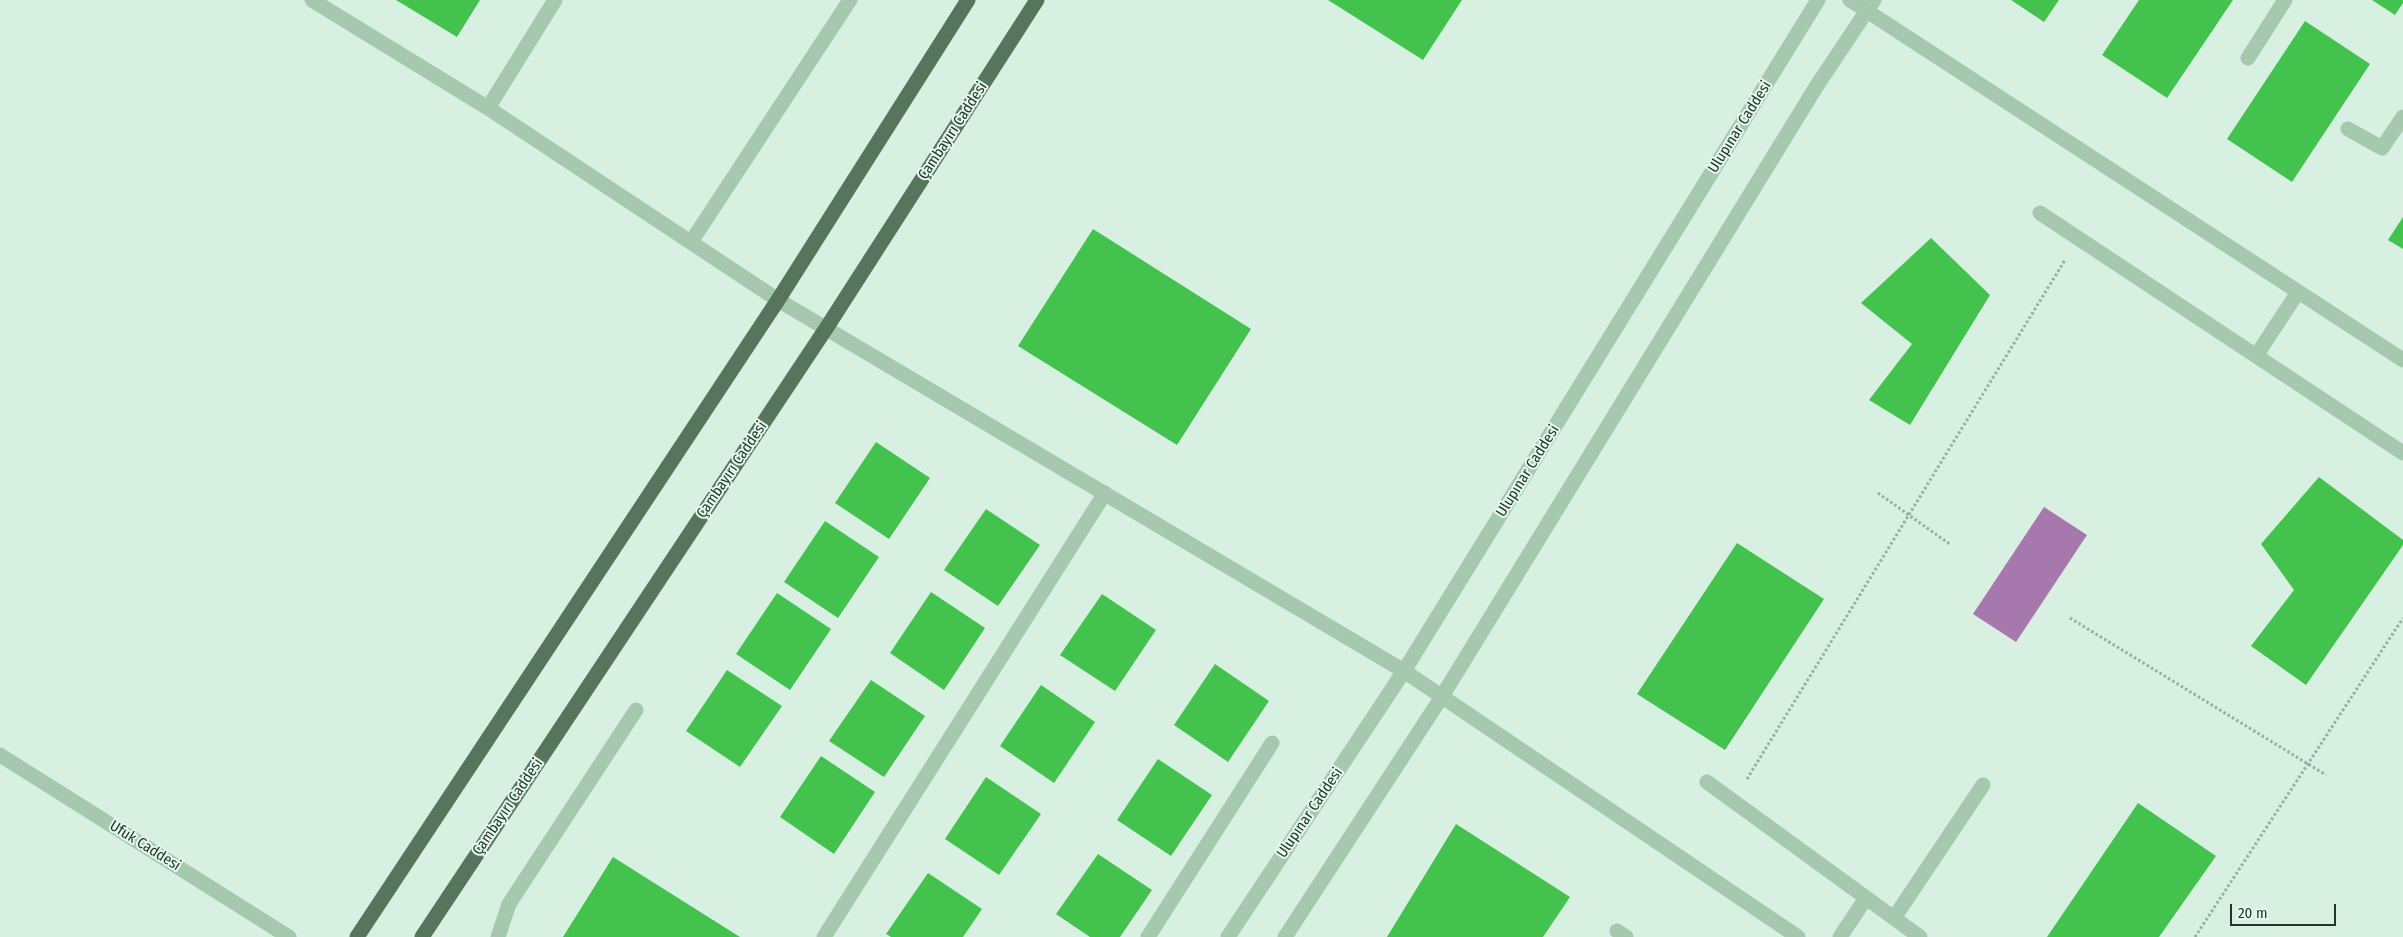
<!DOCTYPE html>
<meta charset="utf-8">
<style>
body{margin:0}
#map{position:relative;width:2403px;height:937px;overflow:hidden;background:#d8f0e1;font-family:"Fira Sans Condensed",sans-serif}
canvas{display:block}
.scale{position:absolute;left:2230px;top:904px;width:106px;height:22px;box-sizing:border-box;border:2px solid #263428;border-top:0;padding-left:6px;font-size:15px;line-height:18px;white-space:nowrap;color:#263428;-webkit-text-stroke:4px #e4f8ec;paint-order:stroke}
</style>
<div id="map">
<canvas width="2403" height="937"></canvas>
<div class="scale">20 m</div>
</div>
<script>
const c = document.querySelector('canvas').getContext('2d');
c.lineJoin = 'round';
function fillPath(path, color) { c.fillStyle = color; c.fill(path, 'evenodd'); }
const shape = rows => new Path2D(rows.map(r => 'M' + r).join(''));
function stroke(path, color, width, dash) { c.strokeStyle = color; c.lineWidth = width; c.lineCap = dash ? 'butt' : 'round'; c.setLineDash(dash || []); c.stroke(path); }
function drawText(font, color, halo, rows, align = 'center') {
  c.font = font + ' "Fira Sans Condensed",sans-serif'; c.lineWidth = 4; c.setLineDash([]); c.textBaseline = 'middle'; c.strokeStyle = halo; c.fillStyle = color; for (const [text, x, y, turn = 0] of rows) {
    c.save(); c.translate(x, y); c.rotate((+turn || 0) * Math.PI / 180); c.textAlign = isNaN(turn) ? turn : align; if (halo) c.strokeText(text, 0, 0); c.fillText(text, 0, 0); c.restore();
  }
}
fillPath(shape([
 [2044,507,2087,535,2016,642,1973,614]
]), '#a678ad');
fillPath(shape([
 [396,0,480,0,457,37],
 [1328,0,1462,0,1423,60],
 [2011,0,2059,0,2044,22],
 [2139,0,2233,0,2167,98,2102,55],
 [2372,0,2403,0,2403,3,2395,15],
 [2305,21,2370,64,2292,182,2227,139],
 [2403,217,2403,249,2388,240],
 [1093,229,1251,329,1177,445,1018,346],
 [1931,238,1990,295,1910,425,1869,400,1912,344,1861,303],
 [876,442,930,478,889,539,835,503],
 [2319,477,2403,540,2403,545,2306,685,2251,646,2294,590,2261,544],
 [986,509,1040,545,998,606,944,570],
 [825,521,879,557,838,618,784,582],
 [1737,543,1824,599,1725,750,1637,694],
 [931,592,985,628,944,690,890,653],
 [777,593,831,629,790,690,736,654],
 [1102,594,1156,630,1115,691,1060,655],
 [1215,664,1269,701,1228,762,1174,725],
 [727,670,782,706,740,767,686,731],
 [871,680,925,716,884,777,829,741],
 [1041,685,1095,722,1054,783,1000,746],
 [821,756,875,792,834,854,780,817],
 [1158,759,1212,795,1171,856,1117,820],
 [986,777,1041,814,999,875,945,839],
 [2138,803,2216,856,2159,937,2047,937],
 [1456,824,1570,897,1543,937,1387,937],
 [1098,854,1152,890,1120,937,1090,937,1056,914],
 [613,857,740,937,563,937],
 [928,873,982,909,963,937,891,937,886,934]
]), '#43c34e');
stroke(shape([
 [1878,493,1951,545],
 [2070,618,2326,775],
 [1747,779,2065,260],
 [2195,937,2403,618]
]), '#8fb399', 3, [2.5, 2.5]);
stroke(shape([
 [312,0,488,108,778,300,1404,671,1798,937],
 [1850,0,2403,360],
 [2248,58,2285,0],
 [488,108,555,0],
 [2348,129,2382,148,2403,117],
 [2040,213,2403,453],
 [691,242,850,0],
 [2256,356,2298,292],
 [0,755,289,937],
 [1707,782,1920,937],
 [1894,918,1983,785],
 [1617,931,1626,937],
 [498,937,509,904,636,710],
 [824,937,1105,493],
 [1148,937,1272,743],
 [1228,937,1404,671,1818,0],
 [1285,937,1441,698,1816,87,1874,0],
 [1840,937,1866,898]
]), '#a5c8af', 15);
stroke(shape([
 [357,937,778,300,968,0],
 [422,937,827,327,1037,0]
]), '#57755d', 15);
drawText('15px', '#263428', '#e4f8ec', [
 ["Ulupınar Caddesi",1740,127,-58],
 ["Çambayırı Caddesi",953,131,-57],
 ["Çambayırı Caddesi",732,470,-56],
 ["Ulupınar Caddesi",1528,471,-58],
 ["Çambayırı Caddesi",508,807,-56],
 ["Ulupınar Caddesi",1310,813,-56],
 ["Ufuk Caddesi",145,846,32]
]);
</script>
